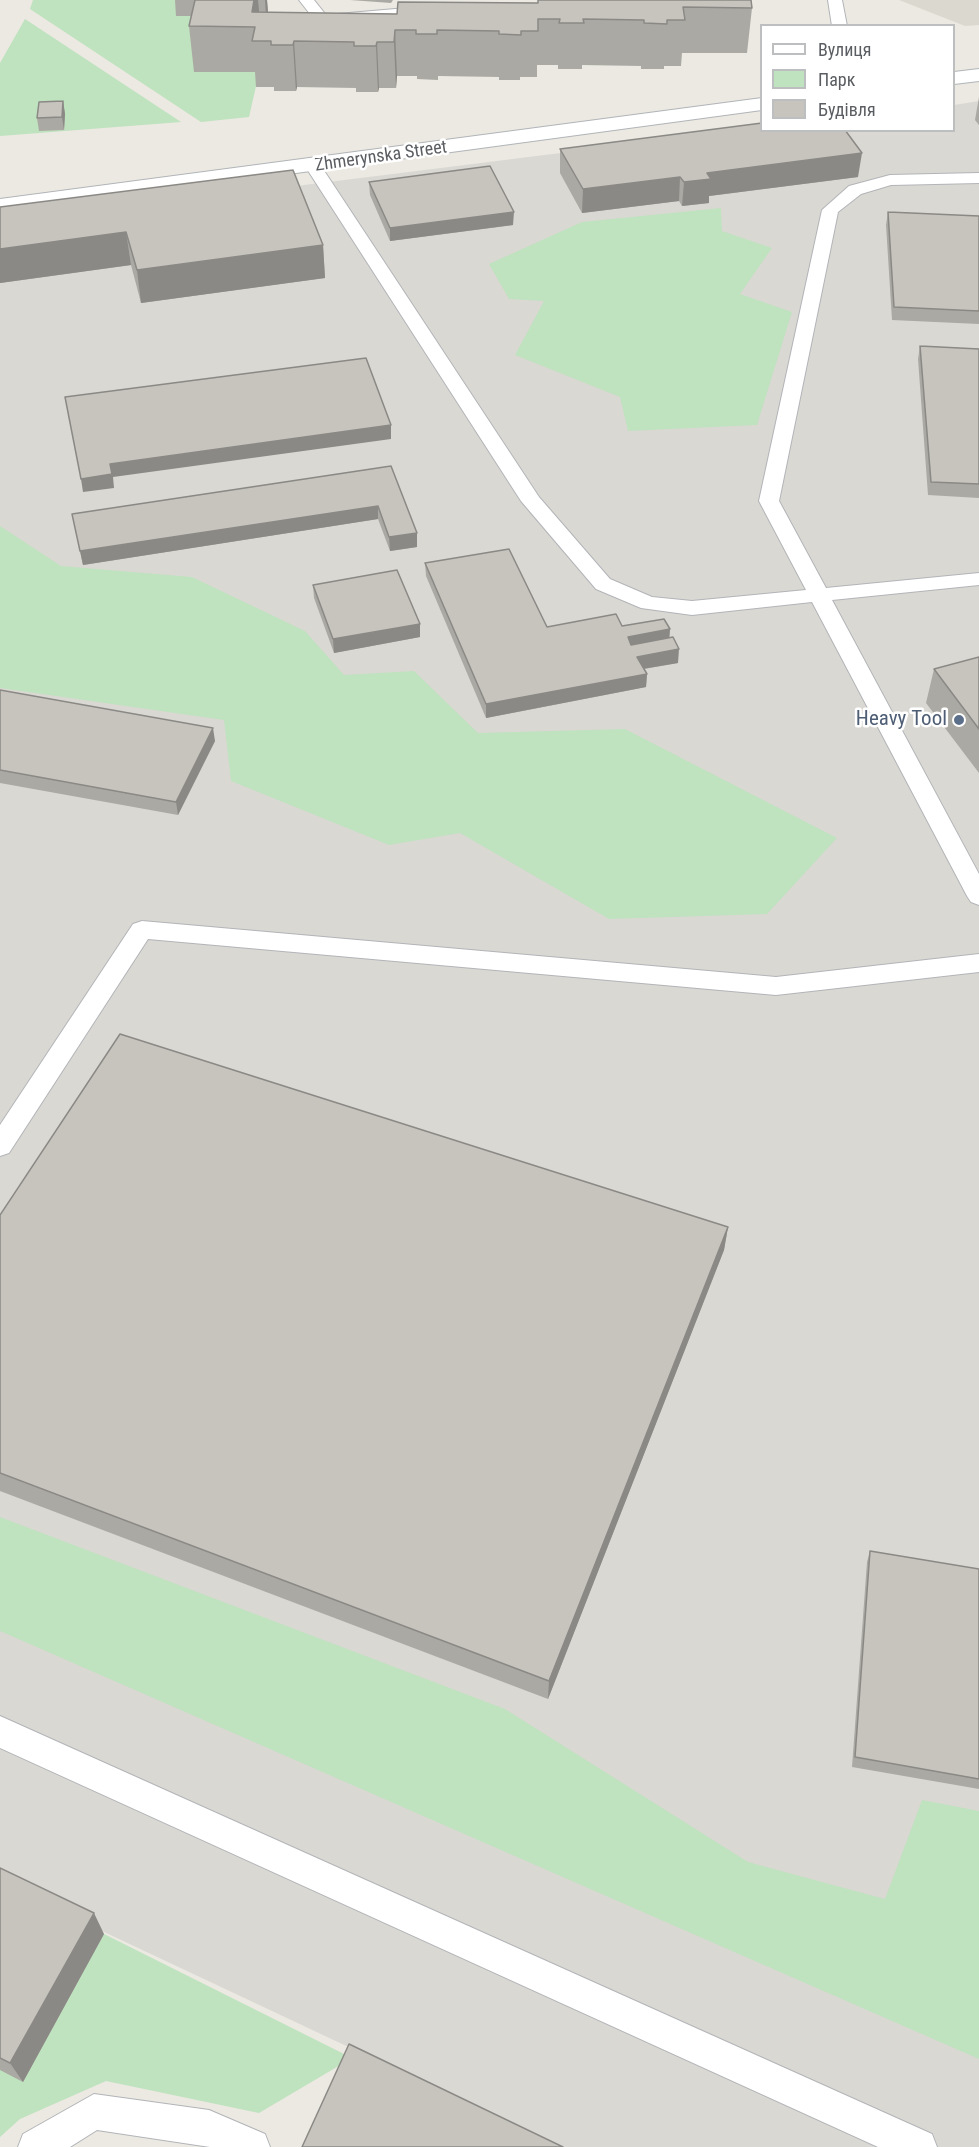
<!DOCTYPE html>
<meta charset="utf-8">
<style>
body{margin:0}
#map{position:relative;width:979px;height:2147px;overflow:hidden;background:#ebe9e1;font-family:"Roboto Condensed",sans-serif}
canvas{display:block}
.legend{position:absolute;left:760px;top:24px;width:195px;height:108px;box-sizing:border-box;background:#fff;border:2px solid #bdbec0;margin:0;padding:8px 10px;list-style:none;font-size:18px;color:#5a5d61}
.legend li{display:flex;align-items:center;gap:12px;height:30px}
.legend b{width:30px;border:2px solid #bdbec0}
</style>
<div id="map">
<canvas width="979" height="2147"></canvas>
<ul class="legend">
<li><b style="height:8px;background:#fff"></b>Вулиця</li>
<li><b style="height:16px;background:#bfe2bf"></b>Парк</li>
<li><b style="height:16px;background:#c7c4be"></b>Будівля</li>
</ul>
</div>
<script>
const c = document.querySelector('canvas').getContext('2d');
c.lineJoin = 'round';
function fillPath(path, color) { c.fillStyle = color; c.fill(path, 'evenodd'); }
const shape = rows => new Path2D(rows.map(r => 'M' + r).join(''));
function stroke(path, color, width, dash) { c.strokeStyle = color; c.lineWidth = width; c.lineCap = dash ? 'butt' : 'round'; c.setLineDash(dash || []); c.stroke(path); }
function drawText(font, color, halo, rows, align = 'center') {
  c.font = font + ' "Roboto Condensed",sans-serif'; c.lineWidth = 5; c.setLineDash([]); c.textBaseline = 'middle'; c.strokeStyle = halo; c.fillStyle = color; for (const [text, x, y, turn = 0] of rows) {
    c.save(); c.translate(x, y); c.rotate((+turn || 0) * Math.PI / 180); c.textAlign = isNaN(turn) ? turn : align; if (halo) c.strokeText(text, 0, 0); c.fillText(text, 0, 0); c.restore();
  }
}
fillPath(shape([
 [979,101,979,2029,0,1604,0,223,761,128,762,130,954,130,954,105],
 [0,1623,979,2053,979,2147,561,2147,0,1883]
]), '#dad8d3');
fillPath(shape([
 [899,0,979,0,979,25,965,26]
]), '#dbd8cf');
fillPath(shape([
 [33,0,180,0,207,16,259,73,249,117,201,122,30,9],
 [25,19,181,122,0,136,0,63],
 [721,208,722,231,772,248,740,294,792,312,757,425,628,431,620,397,515,355,544,301,509,299,489,264,582,222],
 [0,526,61,566,192,577,305,631,344,675,414,671,478,733,625,729,837,838,767,914,609,919,460,833,389,845,231,781,224,720,0,688],
 [0,1517,505,1709,748,1862,885,1899,922,1800,979,1811,979,2059,0,1631],
 [0,1885,104,1934,352,2058,259,2113,106,2081,20,2119,0,2137]
]), '#bfe2bf');
const service = shape([
 [299,0,314,0,326,15,430,6,438,11,430,16,322,25,317,23,299,0],
 [828,0,842,0,847,26,832,26,828,0],
 [313,161,321,166,539,497,610,579,652,597,692,601,806,590,759,501,822,210,849,186,890,175,979,173,979,183,891,185,861,194,838,212,779,501,826,588,979,573,979,585,832,600,979,874,979,905,971,902,967,896,812,602,692,615,641,608,596,589,521,501,305,166,313,161],
 [142,921,776,977,979,954,979,972,776,995,148,939,9,1153,0,1156,0,1125,133,924,142,921],
 [0,1716,932,2134,937,2147,878,2147,0,1748,0,1716],
 [94,2094,209,2110,265,2134,270,2147,210,2147,97,2130,70,2147,18,2147,23,2134,94,2094]
]);
const secondary = shape([
 [979,69,979,81,954,84,954,72,979,69],
 [762,98,762,110,0,213,0,199,762,98]
]);
stroke(service, '#b2b4b8', 2);
stroke(secondary, '#b1b4b8', 2);
fillPath(service, '#fff');
fillPath(secondary, '#fff');
fillPath(shape([
 [175,0,267,0,268,12,397,14,398,2,752,8,747,53,682,53,681,66,664,66,664,69,641,69,641,66,582,65,582,69,558,69,558,65,537,65,537,77,520,77,520,80,499,80,499,77,438,76,438,80,417,79,417,76,397,76,396,88,379,88,378,92,356,92,356,88,297,87,296,91,274,91,274,87,256,87,255,72,194,72,189,26,192,16,176,16],
 [350,0,393,0,391,3],
 [979,97,979,125,975,120],
 [63,101,65,114,64,130,39,131,37,118],
 [560,149,858,177,709,196,709,203,682,206,679,201,582,213,560,173],
 [369,182,513,225,390,241,370,195],
 [0,207,323,245,325,278,141,303,131,265,0,283],
 [888,212,979,216,979,324,892,320,886,225],
 [920,346,979,349,979,498,928,495,918,359],
 [391,466,417,533,417,547,390,551,378,519,83,565,72,514],
 [425,563,547,627,622,626,670,629,669,638,678,663,644,669,647,674,646,687,486,718,426,576],
 [313,585,420,624,420,637,334,653,314,598],
 [979,657,979,773,926,703,934,669],
 [0,690,215,741,178,815,0,783],
 [0,1215,728,1227,724,1250,548,1699,0,1491],
 [870,1551,979,1569,979,1789,852,1767,867,1562],
 [0,1868,104,1934,23,2082,0,2070]
]), '#aba9a3');
fillPath(shape([
 [254,0,258,0,261,32,255,27,252,12],
 [265,0,267,0,269,24,267,32],
 [395,30,397,76,396,88,394,42],
 [294,41,297,87,296,91,293,45],
 [377,42,379,88,378,92,376,46],
 [63,101,65,114,64,130,62,117],
 [862,153,858,177,709,196,709,203,682,206,684,182,707,173],
 [680,177,679,201,582,213,583,189],
 [514,212,513,225,390,241,390,228],
 [126,232,131,265,0,283,0,249],
 [323,245,325,278,141,303,137,270],
 [391,425,391,439,113,477,114,488,83,492,81,479,110,464],
 [378,506,378,519,83,565,80,551],
 [417,533,417,547,390,551,389,537],
 [420,624,420,637,334,653,333,639],
 [670,629,669,642,627,650,628,637],
 [679,649,678,663,636,670,637,657],
 [647,674,646,687,486,718,486,704],
 [213,728,215,741,178,815,176,802],
 [728,1227,724,1250,548,1699,549,1681],
 [94,1913,104,1934,23,2082,10,2063]
]), '#8b8985');
const building = shape([
 [195,0,254,0,252,12,397,14,398,2,538,3,538,0,751,0,752,8,683,7,685,20,667,20,667,24,644,23,644,20,583,19,584,23,559,23,560,19,538,19,538,31,521,31,521,35,499,34,499,31,437,30,437,34,416,34,416,30,395,30,394,42,377,42,376,46,354,46,354,42,294,41,293,45,271,45,271,41,252,41,255,27,189,26,195,0],
 [63,101,62,117,37,118,39,102,63,101],
 [762,123,762,130,845,130,862,153,707,173,711,179,684,182,680,177,583,189,560,149,762,123],
 [490,166,514,212,390,228,369,182,490,166],
 [293,170,323,245,137,270,126,232,0,249,0,207,293,170],
 [888,212,979,216,979,311,894,307,888,212],
 [920,346,979,349,979,484,931,482,920,346],
 [366,358,391,425,110,464,112,474,81,479,65,397,366,358],
 [391,466,417,533,389,537,378,506,80,551,72,514,391,466],
 [509,549,547,627,616,614,622,626,664,619,670,629,628,637,631,645,673,637,679,649,637,657,647,674,486,704,425,563,509,549],
 [397,570,420,624,333,639,313,585,397,570],
 [979,657,979,729,934,669,979,657],
 [0,690,213,728,176,802,0,770,0,690],
 [120,1034,728,1227,549,1681,0,1473,0,1215,120,1034],
 [870,1551,979,1569,979,1779,855,1757,870,1551],
 [0,1868,94,1913,10,2063,0,2058,0,1868],
 [349,2044,563,2147,302,2147,349,2044]
]);
fillPath(building, '#c7c4be');
stroke(building, '#8b8985', 1.5);
for (const [x, y, r, color] of [
 [959,720,6,"#5c6f8a"]
]) { const dot = new Path2D(); dot.arc(x, y, r, 0, 2 * Math.PI); c.fillStyle = color; c.fill(dot); stroke(dot, '#fff', 2); }
drawText('18px', '#5a5d61', '#fff', [
 ["Zhmerynska Street",381,157,-8]
]);
drawText('21px', '#4e5e75', '#fff', [
 ["Heavy Tool",947,720]
], 'right');
</script>
